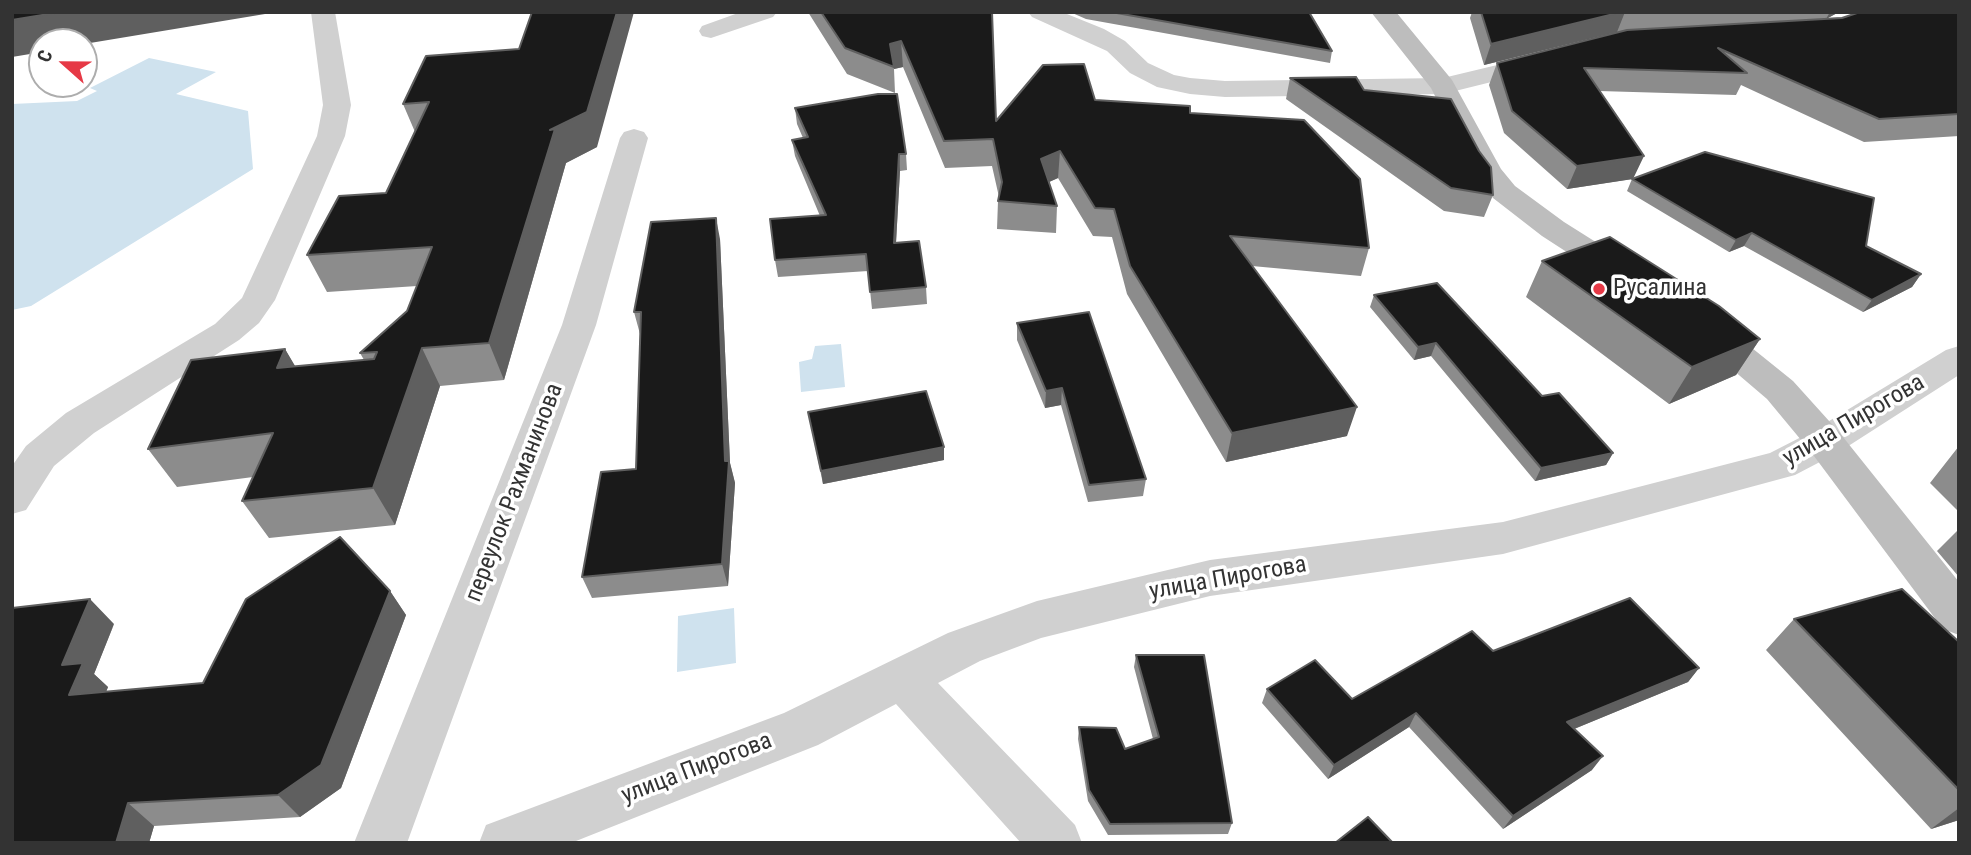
<!DOCTYPE html>
<meta charset="utf-8">
<style>
body{margin:0}
#map{position:relative;width:1971px;height:855px;overflow:hidden;background:#fff;font-family:"Roboto Condensed",sans-serif}
canvas{display:block}
.frame{position:absolute;inset:0;border:14px solid #333;pointer-events:none}
.north{position:absolute;left:28px;top:28px;width:70px;height:70px;box-sizing:border-box;background:#fff;border:2px solid #adadad;border-radius:50%;rotate:291deg;font-size:19px;font-weight:700;line-height:28px;text-align:center;color:#333}
.north::after{content:'';display:block;margin:auto;width:24px;height:32px;background:#e63946;clip-path:polygon(50% 0,100% 100%,50% 72%,0 100%)}
</style>
<div id="map">
<canvas width="1971" height="855"></canvas>
<div class="frame"></div>
<div class="north">С</div>
</div>
<script>
const c = document.querySelector('canvas').getContext('2d');
c.lineJoin = 'round';
function fillPath(path, color) { c.fillStyle = color; c.fill(path, 'evenodd'); }
const shape = rows => new Path2D(rows.map(r => 'M' + r).join(''));
function stroke(path, color, width, dash) { c.strokeStyle = color; c.lineWidth = width; c.lineCap = dash ? 'butt' : 'round'; c.setLineDash(dash || []); c.stroke(path); }
function drawText(font, color, halo, rows, align = 'center') {
  c.font = font + ' "Roboto Condensed",sans-serif'; c.lineWidth = 7; c.setLineDash([]); c.textBaseline = 'middle'; c.strokeStyle = halo; c.fillStyle = color; for (const [text, x, y, turn = 0] of rows) {
    c.save(); c.translate(x, y); c.rotate((+turn || 0) * Math.PI / 180); c.textAlign = isNaN(turn) ? turn : align; if (halo) c.strokeText(text, 0, 0); c.fillText(text, 0, 0); c.restore();
  }
}
fillPath(shape([
 [149,58,216,72,176,94,248,111,253,169,31,306,12,310,12,104,77,101,97,91,90,88],
 [841,344,845,387,801,392,799,362,812,359,815,346],
 [734,608,736,663,677,672,678,616]
]), '#cfe2ee');
fillPath(shape([
 [311,12,335,12,351,105,345,136,275,300,259,323,239,340,94,433,54,466,26,510,12,514,12,466,26,446,66,413,215,324,242,298,317,136,323,105,311,12],
 [741,12,777,12,773,17,711,38,702,36,699,31,702,26,741,12],
 [1028,12,1062,12,1104,29,1125,41,1148,63,1174,75,1190,78,1225,81,1443,78,1543,54,1552,57,1556,62,1552,67,1443,94,1225,97,1190,94,1157,87,1130,73,1107,51,1032,17,1028,12],
 [634,129,644,132,648,138,596,325,407,843,354,843,562,325,620,138,624,132,634,129],
 [1959,346,1959,375,1839,452,1795,475,1503,554,1210,596,1041,638,980,661,938,683,1075,825,1082,843,1021,843,896,704,818,745,571,843,479,843,486,825,784,713,948,633,1037,601,1210,560,1503,522,1770,453,1811,432,1946,350,1959,346]
]), '#d0d0d0');
fillPath(shape([
 [1371,12,1396,12,1452,80,1501,169,1515,186,1564,222,1637,268,1642,275,1637,282,1625,285,1613,282,1542,236,1493,198,1473,172,1431,88,1371,12],
 [1704,316,1716,319,1793,381,1839,432,1959,582,1959,635,1943,629,1811,452,1767,399,1692,335,1687,327,1692,319,1704,316]
]), '#bdbdbd');
fillPath(shape([
 [808,12,992,12,996,121,1095,100,1190,113,1369,248,1361,276,1252,266,1347,436,1226,462,1127,294,1112,237,1093,236,1058,178,1049,182,1057,206,1056,233,997,229,998,201,999,197,992,166,945,168,903,67,894,69,895,93,847,74],
 [1070,12,1309,12,1332,51,1330,63,1086,19],
 [1472,12,1839,12,1828,18,1959,12,1959,136,1864,142,1741,85,1736,95,1599,91,1633,178,1866,246,1921,274,1912,287,1863,312,1744,246,1729,252,1627,191,1632,179,1567,189,1504,133,1489,85,1497,63,1617,32,1484,65,1470,18],
 [519,49,597,147,566,163,504,380,440,386,395,525,269,538,242,501,253,477,177,487,148,449,285,349,295,367,364,360,360,353,407,311,417,286,327,292,307,255,386,193,415,132,403,104],
 [1290,78,1364,90,1493,195,1484,217,1444,211,1286,99],
 [795,108,906,154,907,170,900,171,896,243,926,287,927,304,872,309,868,271,778,277,775,260,820,216,795,156,792,140,803,138,797,124],
 [720,239,730,463,735,483,728,586,592,598,582,577,636,469,640,334,634,312],
 [1542,261,1760,339,1736,375,1669,404,1526,297],
 [1374,295,1542,396,1613,453,1606,465,1535,481,1431,356,1414,360,1370,307],
 [1017,323,1146,479,1143,496,1088,502,1061,405,1045,408,1017,340],
 [808,412,944,460,823,484],
 [1959,446,1959,512,1930,483],
 [1959,529,1959,577,1937,551],
 [390,591,406,615,341,788,300,817,154,826,149,843,12,843,114,624,94,674,108,687,106,692,203,683],
 [1794,619,1959,642,1959,820,1931,829,1766,650],
 [1493,651,1699,668,1688,682,1574,729,1592,770,1503,829,1409,727,1328,779,1262,703,1267,689,1352,699],
 [1136,655,1232,823,1228,834,1108,835,1088,801,1078,739,1079,727,1125,749,1153,739,1134,667]
]), '#8c8c8c');
fillPath(shape([
 [61,12,265,12,265,14,84,44,84,42,42,42,42,52,12,57,12,20],
 [617,12,634,12,597,147,566,163,504,380,489,343,550,130],
 [1622,12,1625,12,1617,32,1484,65,1491,44],
 [1830,12,1839,12,1826,19],
 [901,41,903,67,894,69,890,44],
 [1060,151,1058,178,1040,186,1041,159],
 [899,154,900,171,895,260,894,243],
 [1644,156,1633,179,1567,189,1577,166],
 [716,218,720,239,730,463,735,483,728,586,722,564,725,461],
 [1752,233,1744,246,1729,252,1736,240],
 [1921,274,1912,287,1863,312,1872,300],
 [1760,339,1736,375,1669,404,1692,367],
 [1436,343,1431,356,1414,360,1418,347],
 [422,348,440,386,395,525,373,488],
 [285,349,307,386,277,368],
 [1062,388,1061,405,1045,408,1046,391],
 [1357,407,1347,436,1226,462,1232,433],
 [944,447,944,460,823,484,821,471],
 [1613,453,1606,465,1535,481,1541,468],
 [390,591,406,615,341,788,300,817,278,795],
 [90,599,114,624,94,674,108,687,95,719,69,695,62,665],
 [1699,668,1688,682,1557,736,1567,722],
 [1416,713,1409,727,1328,779,1334,765],
 [1603,756,1592,770,1503,829,1513,816],
 [128,803,154,826,149,843,116,843],
 [1959,808,1959,820,1931,829]
]), '#5f5f5f');
const building = shape([
 [12,12,61,12,12,20,12,12],
 [532,12,617,12,587,112,550,130,555,129,489,343,422,348,373,488,242,501,273,433,148,449,191,360,285,349,277,368,374,359,377,352,360,353,407,311,432,247,307,255,339,196,386,193,429,102,403,104,426,56,519,49,532,12],
 [821,12,992,12,996,121,1043,65,1084,64,1095,100,1190,106,1190,113,1304,120,1360,179,1369,248,1230,236,1357,407,1232,433,1130,266,1114,209,1095,208,1060,151,1041,159,1057,206,998,201,1002,182,993,139,944,141,901,41,890,44,894,67,845,48,821,12],
 [1111,12,1309,12,1332,51,1111,12],
 [1481,12,1622,12,1491,44,1481,12],
 [1860,12,1959,12,1959,114,1879,119,1718,48,1747,73,1584,68,1644,156,1577,166,1512,111,1497,63,1627,30,1842,18,1860,12],
 [1356,77,1364,90,1451,99,1479,151,1491,167,1493,195,1451,188,1290,78,1356,77],
 [878,94,897,94,906,154,899,154,894,243,919,241,926,287,870,292,866,254,775,260,770,219,826,215,792,140,808,137,795,108,878,94],
 [1705,152,1874,198,1866,246,1921,274,1872,300,1752,233,1736,240,1632,179,1705,152],
 [716,218,725,461,729,461,722,564,582,577,601,472,636,469,641,312,634,312,651,222,716,218],
 [1610,237,1719,306,1760,339,1692,367,1542,261,1610,237],
 [1437,283,1542,396,1559,393,1613,453,1541,468,1436,343,1418,347,1374,295,1437,283],
 [1089,312,1146,479,1089,485,1062,388,1046,391,1017,323,1089,312],
 [926,391,944,447,821,471,808,412,926,391],
 [340,537,390,591,321,765,278,795,128,803,116,843,12,843,12,608,90,599,62,665,83,663,69,695,203,683,246,599,340,537],
 [1902,589,1959,642,1959,790,1794,619,1902,589],
 [1630,598,1699,668,1567,722,1603,756,1513,816,1416,713,1334,765,1267,689,1315,660,1352,699,1472,631,1493,651,1630,598],
 [1136,655,1204,655,1232,823,1110,824,1089,790,1079,727,1116,728,1125,749,1159,737,1136,655],
 [1368,817,1393,843,1335,843,1368,817]
]);
fillPath(building, '#1a1a1a');
stroke(building, '#5f5f5f', 2);
for (const [x, y, r, color] of [
 [1599,289,7,"#e63946"]
]) { const dot = new Path2D(); dot.arc(x, y, r, 0, 2 * Math.PI); c.fillStyle = color; c.fill(dot); stroke(dot, '#fff', 2.5); }
drawText('24px', '#333', '#fff', [
 ["Русалина",1613,289]
], 'left');
drawText('24px', '#333', '#fff', [
 ["улица Пирогова",1854,421,-30],
 ["переулок Рахманинова",515,493,-69],
 ["улица Пирогова",1228,579,-10],
 ["улица Пирогова",697,769,-21]
]);
</script>
